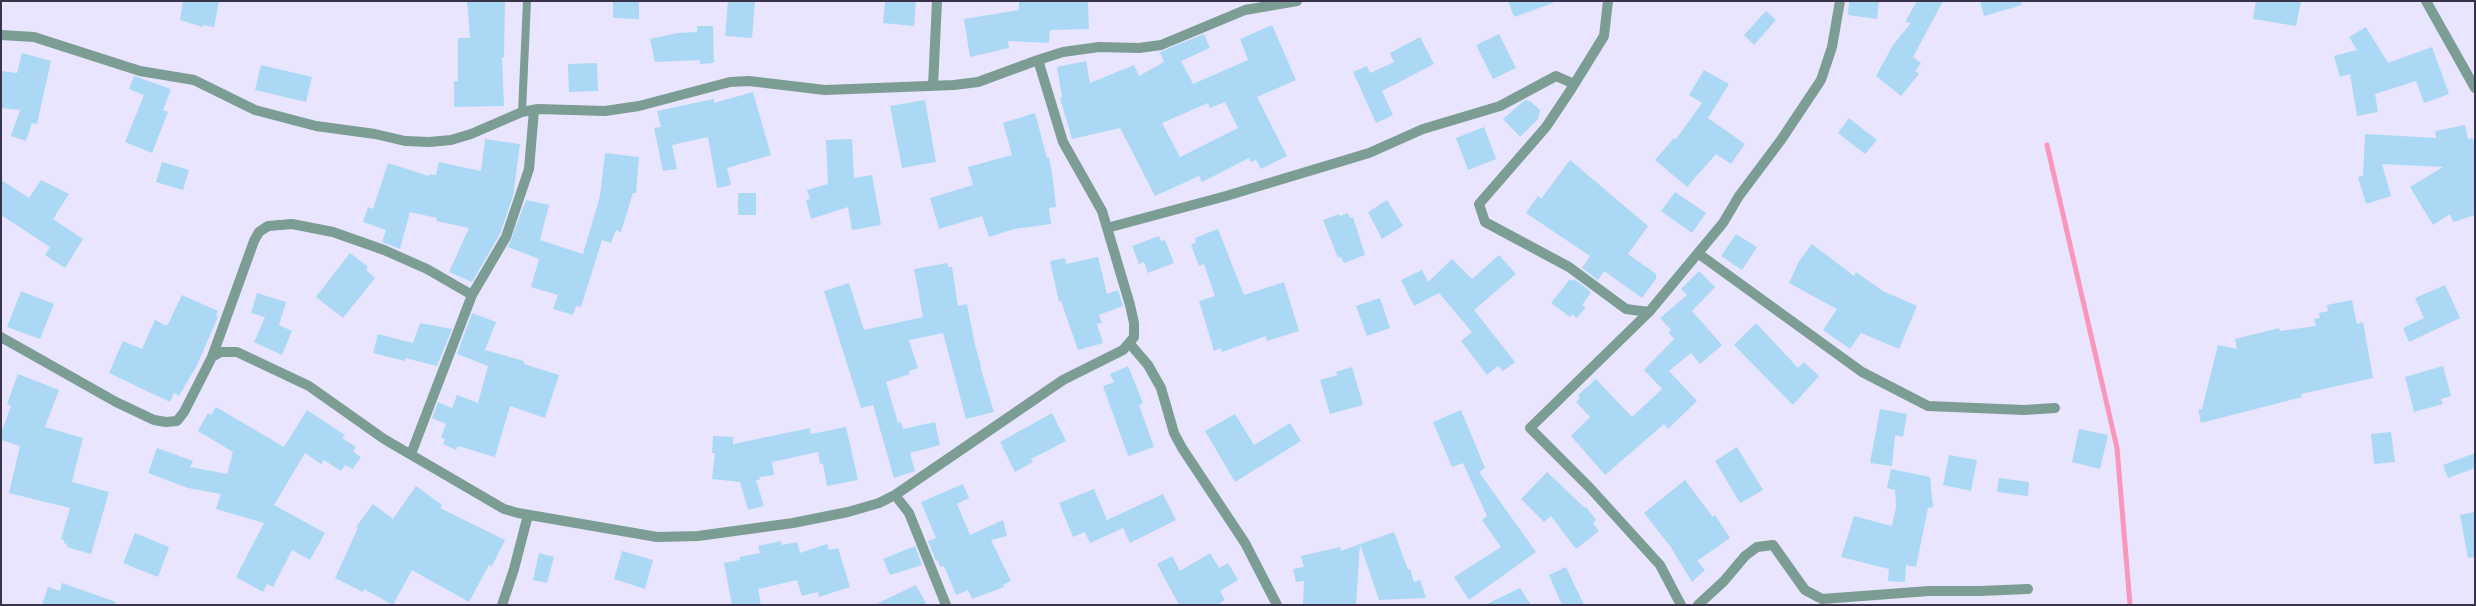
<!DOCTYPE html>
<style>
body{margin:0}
#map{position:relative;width:2476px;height:606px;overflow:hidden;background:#eae5ff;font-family:Signika,sans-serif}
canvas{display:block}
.frame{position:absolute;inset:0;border:2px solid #39324b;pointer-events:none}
</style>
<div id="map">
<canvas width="2476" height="606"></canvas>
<div class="frame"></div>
</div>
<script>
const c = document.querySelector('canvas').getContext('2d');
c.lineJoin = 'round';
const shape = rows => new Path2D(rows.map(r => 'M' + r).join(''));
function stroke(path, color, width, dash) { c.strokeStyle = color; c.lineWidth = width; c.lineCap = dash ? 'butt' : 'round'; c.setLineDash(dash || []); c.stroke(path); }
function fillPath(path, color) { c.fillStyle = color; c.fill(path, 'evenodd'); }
stroke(shape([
 [2047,145,2117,448,2130,605]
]), '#f896bc', 5);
fillPath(shape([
 [183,1,219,1,214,27,203,25,203,27,180,20],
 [467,1,505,1,504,57,502,57,504,106,454,107,454,81,458,81,458,38,470,38],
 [613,1,639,1,639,19,613,18],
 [728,1,755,1,752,38,725,36],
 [885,1,916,1,914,26,883,23],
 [1019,1,1088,1,1089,29,1050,30,1049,43,1008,41,1009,48,970,57,964,19,1019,10],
 [1508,1,1553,1,1553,3,1514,17],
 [1849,1,1879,1,1877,19,1848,15],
 [1917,1,1943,1,1913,57,1921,63,1915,71,1919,74,1901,96,1876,76,1893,45,1911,23,1905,22],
 [1980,1,2021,1,2022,5,1984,16],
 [2256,1,2301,1,2296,26,2253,19],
 [1766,11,1776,20,1754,45,1744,35],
 [1272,25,1296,80,1257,97,1287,156,1261,169,1256,160,1251,162,1249,158,1202,182,1199,176,1155,196,1120,128,1072,139,1060,98,1062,97,1057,67,1086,61,1090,83,1134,65,1139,76,1164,62,1160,52,1204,34,1210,48,1181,61,1193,84,1248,60,1240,39],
 [1225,102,1238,128,1180,157,1162,123,1208,103,1210,108],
 [697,26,713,26,714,63,700,64,700,60,655,62,650,39,678,33,697,32],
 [2366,27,2388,63,2432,47,2449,94,2424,103,2416,81,2375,94,2378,112,2357,116,2350,74,2340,77,2334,56,2357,50,2349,37],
 [1499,34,1516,68,1493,79,1476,45],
 [1420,37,1434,64,1382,91,1393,115,1376,123,1353,72,1367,66,1370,73,1394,62,1390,53],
 [22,53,51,61,37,124,32,123,26,141,11,136,20,110,1,108,1,71,17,73],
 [597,63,598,91,569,92,568,64],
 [261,65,312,77,306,102,255,90],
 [1704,70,1729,84,1708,118,1745,144,1731,164,1716,154,1687,187,1655,160,1674,138,1676,139,1702,103,1689,95],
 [134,76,171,89,163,110,168,112,152,153,125,142,144,95,129,89],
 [753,92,771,155,727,168,731,185,717,188,708,137,672,145,677,169,663,171,654,128,661,127,657,111,714,99,714,103],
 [925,100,936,162,902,168,890,106],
 [1525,100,1530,101,1540,110,1538,119,1520,137,1503,119],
 [1035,113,1047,158,1049,157,1053,180,1056,207,1049,208,1051,224,1014,229,989,237,982,216,939,229,930,198,973,185,968,167,1012,155,1003,123],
 [1849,118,1877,140,1865,154,1838,133],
 [2465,125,2468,139,2473,138,2475,149,2475,215,2453,222,2450,214,2433,225,2410,187,2443,167,2382,164,2391,196,2366,204,2358,177,2363,176,2365,134,2436,138,2435,131],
 [1484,127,1496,159,1468,170,1456,138],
 [485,139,520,144,513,196,500,234,472,282,449,272,469,228,436,221,437,218,410,212,400,249,382,242,386,230,363,222,368,207,373,209,388,163,429,176,429,174,436,175,439,162,481,171],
 [852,139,854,178,872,175,881,225,852,230,848,207,811,219,806,200,810,199,807,190,828,184,826,140],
 [605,153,639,157,636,193,633,193,621,232,616,230,611,243,602,240,581,307,576,306,573,315,553,309,558,295,531,287,539,259,508,247,526,200,549,205,540,240,583,254,600,196],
 [1570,160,1648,226,1628,254,1656,274,1656,279,1642,298,1604,271,1598,280,1582,268,1590,256,1526,213,1538,196,1541,199],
 [162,162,189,170,183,190,156,182],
 [1,180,29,198,41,180,69,194,53,219,83,239,65,268,45,255,50,247,1,215],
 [1675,192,1706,213,1692,233,1661,211],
 [738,193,756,193,756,215,738,215],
 [1387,200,1403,226,1382,239,1368,212],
 [1348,213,1350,218,1353,217,1365,255,1344,263,1341,257,1338,258,1323,220,1339,214,1340,216],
 [1218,229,1244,295,1284,282,1299,331,1267,341,1266,336,1222,352,1221,348,1214,351,1199,301,1215,296,1204,264,1199,266,1191,245,1196,242,1195,238],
 [1736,234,1757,247,1742,270,1721,256],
 [1159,236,1161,241,1165,240,1174,263,1148,273,1144,262,1139,264,1132,246],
 [1812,244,1854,276,1856,272,1883,291,1917,306,1899,349,1861,333,1850,349,1823,330,1837,309,1789,283,1799,261],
 [350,253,367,266,367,271,375,278,343,318,316,297],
 [1499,255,1516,274,1474,310,1515,362,1503,371,1498,366,1487,375,1461,341,1472,332,1439,293,1414,306,1401,280,1422,270,1428,282,1452,259,1472,279],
 [1098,257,1107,294,1118,290,1123,306,1099,315,1102,323,1097,324,1103,343,1078,350,1061,301,1059,302,1050,261,1065,258,1066,264],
 [947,263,948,267,952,267,958,306,967,304,975,345,981,366,980,366,994,412,966,419,943,333,909,340,918,368,909,371,910,374,886,382,898,423,901,422,903,429,935,422,940,445,910,453,915,471,894,478,873,405,861,408,824,291,849,283,864,330,923,317,914,269],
 [1699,271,1715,287,1692,311,1722,345,1700,364,1691,353,1669,371,1697,401,1668,429,1664,424,1605,475,1571,436,1590,417,1576,402,1580,398,1578,395,1596,379,1632,417,1662,389,1644,370,1674,339,1668,332,1671,330,1660,318,1687,295,1681,289],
 [1570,279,1572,281,1574,279,1590,291,1590,294,1582,305,1586,307,1577,318,1572,314,1570,317,1551,303],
 [2445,285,2460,318,2409,342,2403,328,2424,318,2415,298],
 [21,291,54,304,40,339,7,327],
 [257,293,286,302,279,325,292,331,282,355,254,342,265,317,251,313],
 [182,295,218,311,216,316,218,317,197,365,179,396,174,393,170,402,109,373,123,341,142,349,155,320,167,326],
 [1380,298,1390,328,1367,336,1356,306],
 [2352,300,2357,324,2363,322,2373,378,2301,394,2302,397,2201,423,2198,410,2202,409,2218,345,2237,349,2235,339,2279,328,2280,331,2316,326,2314,319,2320,318,2319,313,2328,311,2327,305],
 [472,313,496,322,485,350,524,361,524,364,559,375,545,418,510,406,495,457,458,446,456,450,443,444,445,439,441,437,446,424,432,418,438,402,452,408,457,395,478,403,488,366,457,354],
 [420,323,452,329,437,366,405,358,405,361,373,353,378,334,413,343],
 [1756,323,1798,368,1804,362,1819,376,1793,405,1734,345],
 [1128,366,1143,403,1139,405,1154,447,1128,456,1103,386,1114,382,1110,374],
 [2443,366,2451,396,2441,399,2443,404,2414,412,2405,377],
 [1352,367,1363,405,1330,414,1320,380,1338,375,1336,372],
 [18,374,59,390,45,427,83,438,72,482,109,492,91,554,67,547,67,544,64,543,64,540,61,539,70,508,9,493,20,446,1,440,1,433,11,406,7,404],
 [216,407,284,447,307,410,345,435,342,438,356,447,353,452,361,457,353,469,345,465,341,471,324,460,321,464,305,453,274,505,325,533,310,560,292,550,273,587,267,584,263,592,236,577,264,523,216,509,221,494,188,488,148,473,157,448,193,461,190,467,227,474,233,452,198,431,208,413,211,415],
 [1880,409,1907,414,1903,437,1895,435,1892,466,1870,463],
 [1461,410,1485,468,1479,472,1536,552,1469,600,1454,577,1501,547,1482,520,1487,516,1463,463,1452,467,1433,422],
 [1052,413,1066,441,1031,459,1033,462,1015,472,1000,442],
 [1235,414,1254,445,1290,423,1301,441,1235,482,1205,431],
 [846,427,858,480,827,486,823,464,820,464,818,452,772,462,774,475,759,477,760,480,756,480,764,506,748,510,740,482,712,479,715,453,712,453,713,436,733,437,733,444,810,428,811,434],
 [2079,429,2108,435,2100,469,2072,462],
 [2391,432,2395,462,2374,464,2371,434],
 [1737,447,1763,490,1740,503,1715,461],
 [2475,453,2475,468,2448,478,2443,465],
 [1949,455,1977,460,1971,491,1943,485],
 [1891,469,1930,477,1933,507,1928,508,1916,567,1906,565,1905,582,1888,581,1889,569,1841,557,1854,516,1892,526,1896,507,1895,490,1887,488],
 [1547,472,1585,508,1586,507,1596,520,1593,523,1599,531,1576,549,1551,516,1544,522,1521,499],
 [1999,478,2029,482,2028,496,1997,492],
 [1685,480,1713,517,1715,515,1730,538,1697,561,1705,570,1692,582,1670,546,1644,513],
 [963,484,969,498,957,504,970,535,1003,520,1007,536,991,540,1011,581,1003,585,1004,587,972,599,968,590,956,595,944,566,940,567,938,560,936,561,928,541,936,538,921,502],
 [416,486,442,505,440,508,505,540,492,566,489,565,469,602,412,570,393,605,364,589,363,592,335,578,358,528,356,527,373,504,393,519],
 [1094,489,1107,520,1163,494,1176,520,1130,543,1123,528,1090,543,1085,532,1073,537,1059,503],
 [2475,512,2475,557,2468,558,2460,515],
 [1394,532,1408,570,1410,569,1414,582,1420,580,1426,598,1379,600,1360,544],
 [135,533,169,547,158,577,123,563],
 [781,541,782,545,797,542,800,553,827,544,829,550,838,548,850,587,819,597,818,592,802,596,797,580,758,589,761,605,732,605,724,563,740,560,739,557,760,553,758,546],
 [1360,544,1356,605,1303,605,1304,581,1296,582,1293,569,1304,567,1301,556,1340,547,1341,551],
 [915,546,922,565,890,575,883,559],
 [622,551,653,560,645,589,614,579],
 [539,553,554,557,547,583,533,580],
 [1210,553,1219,568,1228,563,1238,580,1220,591,1225,600,1217,605,1179,605,1157,564,1172,556,1180,571],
 [1566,567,1584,605,1562,605,1549,575],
 [62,583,116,602,115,605,42,605,48,587,60,591],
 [916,585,927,605,874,605],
 [1520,588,1531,605,1485,605]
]), '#aad8f5');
stroke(shape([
 [522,112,527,1]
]), '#7b9d93', 8);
stroke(shape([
 [1608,1,1604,36,1570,91,1546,127,1479,204,1485,222,1569,267,1626,309,1649,312],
 [2426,1,2475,88],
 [1,35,34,37,140,71,194,80,255,110,316,126,375,134,405,141,429,142,451,140,471,134,522,112,538,109,605,111,639,106,730,82,749,81,825,90,954,85,978,82,1038,60],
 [933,86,937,1],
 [1107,228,1226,196,1369,153,1423,129,1500,106,1556,76,1574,84],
 [1699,254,1862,372,1928,406,2024,410,2055,408],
 [1,337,116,402,154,420,166,422,177,421,184,412,212,357,221,352,237,352,309,386,384,439,504,509,518,513,657,537,698,536,793,523,848,512,879,503,895,495,1063,380,1123,350,1134,337,1134,323,1130,305,1102,211,1063,142,1038,60,1063,52,1099,47,1139,48,1161,45,1245,10,1297,1],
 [1130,344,1148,365,1161,388,1174,433,1182,448,1245,543,1277,605],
 [212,357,254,241,259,232,268,226,292,224,333,232,384,250,427,269,472,295],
 [411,454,472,295,506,237,529,169,534,110],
 [895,495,909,513,946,605],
 [502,605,514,569,528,515],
 [1681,605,1660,565,1590,488,1530,428,1649,312,1723,223,1739,196,1781,140,1821,80,1832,47,1840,1],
 [1698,605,1724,581,1745,556,1757,547,1773,545,1805,590,1822,599,1929,591,1980,591,2028,589]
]), '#7b9d93', 10);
</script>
